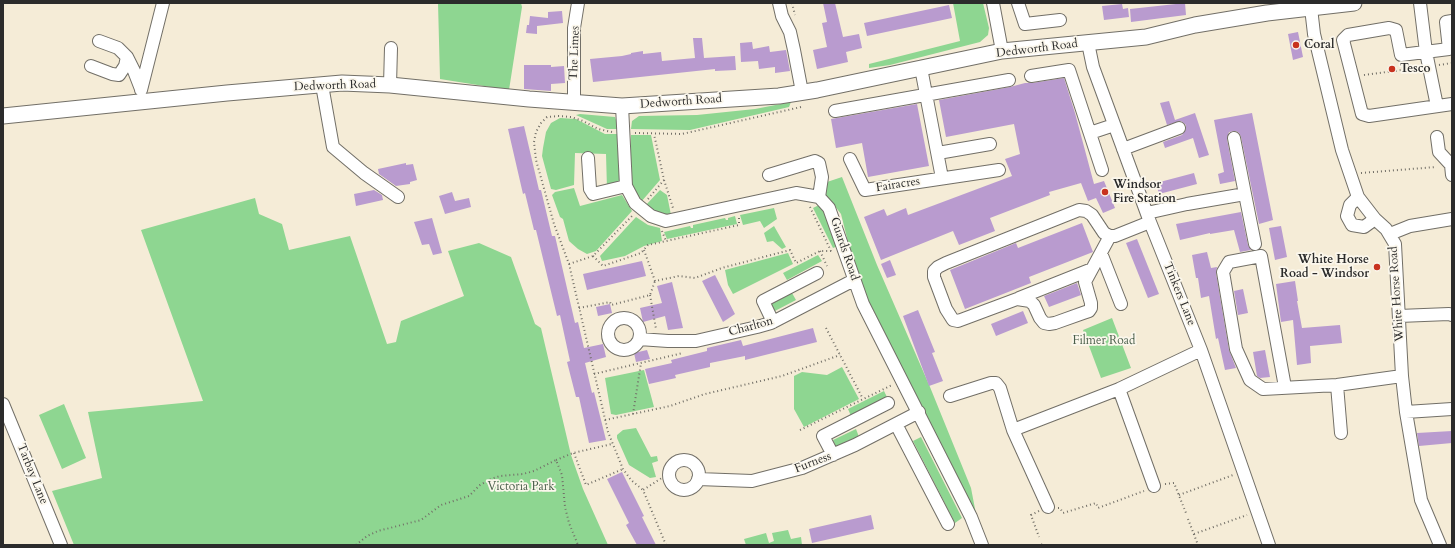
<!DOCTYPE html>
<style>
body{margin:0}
#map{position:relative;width:1455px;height:548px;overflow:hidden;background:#f5ecd7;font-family:Cardo,serif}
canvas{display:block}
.frame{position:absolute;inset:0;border:4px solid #2b2b2b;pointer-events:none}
</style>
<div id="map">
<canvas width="1455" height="548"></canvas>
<div class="frame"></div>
</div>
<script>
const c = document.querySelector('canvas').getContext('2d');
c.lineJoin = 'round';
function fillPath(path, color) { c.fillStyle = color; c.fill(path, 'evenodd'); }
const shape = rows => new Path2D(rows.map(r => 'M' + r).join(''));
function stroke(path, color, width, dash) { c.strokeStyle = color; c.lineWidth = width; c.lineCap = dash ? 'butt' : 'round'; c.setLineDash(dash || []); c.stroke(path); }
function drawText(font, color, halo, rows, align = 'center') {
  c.font = font + ' Cardo,serif'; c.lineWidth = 3.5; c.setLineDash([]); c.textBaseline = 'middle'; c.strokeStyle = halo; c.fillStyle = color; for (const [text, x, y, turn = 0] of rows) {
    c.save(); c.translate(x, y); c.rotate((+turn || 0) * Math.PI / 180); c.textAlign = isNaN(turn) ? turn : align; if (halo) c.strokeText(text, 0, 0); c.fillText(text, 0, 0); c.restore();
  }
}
fillPath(shape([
 [438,3,521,3,522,7,509,90,440,79],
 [953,3,983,3,989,28,988,35,980,42,890,65,869,68,869,64,960,41],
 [791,102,789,107,690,130,631,129,632,121,639,116,697,115,755,109],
 [580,114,615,117,619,129,607,129,576,115],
 [560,118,576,119,605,134,619,134,619,182,607,189,606,154,575,153,574,185,556,190,551,189,542,156,543,148,546,132,551,123],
 [631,135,651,135,660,180,641,202,630,180],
 [842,177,877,265,930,387,971,488,976,514,859,286,841,214,834,205,825,196,824,187,827,182],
 [574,188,580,206,622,195,632,211,596,251,587,254,578,249,569,241,563,219,560,217,552,195,555,192],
 [660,190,667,195,671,215,656,213,645,206],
 [255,198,259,214,282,224,289,250,350,236,387,344,396,342,401,321,464,296,448,251,479,243,511,257,535,324,541,328,571,455,583,489,608,545,74,545,52,491,102,478,88,412,203,401,141,230],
 [819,205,830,215,838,246,833,248,813,208],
 [774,208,777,219,764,228,760,221,743,225,740,215],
 [735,216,737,224,667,239,664,232,690,226,691,228,693,228,693,225,725,218,726,220,728,220,728,218],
 [636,217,648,225,660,228,662,241,644,246,625,256,602,261,600,256],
 [774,226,786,247,782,249,773,241,767,242,764,233],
 [788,253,793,264,733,294,728,285,725,270],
 [818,255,822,261,787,280,783,273],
 [792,293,796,300,773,312,769,305],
 [1112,318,1131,368,1101,378,1083,330],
 [842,367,859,399,804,427,794,409,794,376,802,372,827,375],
 [644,370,654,407,616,415,611,414,605,378],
 [884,391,887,397,851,416,848,409],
 [64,404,86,458,62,469,39,415],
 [636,428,651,457,657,456,658,461,652,463,656,477,650,478,629,465,617,438,617,435,623,430],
 [856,429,859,437,836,447,833,440],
 [921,437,962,518,955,523,913,441],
 [788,530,791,539,801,537,802,545,746,545,744,539,766,533,769,543,774,541,772,533]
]), '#8ed691');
fillPath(shape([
 [823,3,835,3,843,37,859,34,862,48,846,52,848,62,817,69,813,50,827,47,822,23,827,22],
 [1185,3,1186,15,1131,22,1130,9],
 [1122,4,1123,9,1128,8,1129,17,1104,20,1102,6],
 [949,5,952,18,867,36,864,23],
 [562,11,563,23,537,26,537,34,526,33,527,25,529,25,530,16,548,18,548,12],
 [1298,32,1303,57,1293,60,1288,34],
 [693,38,702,38,704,58,735,56,736,70,715,71,715,69,593,82,590,59,622,56,631,54,631,53,643,51,643,54,661,52,662,61,695,58],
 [752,42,753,49,769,46,770,52,786,50,790,71,775,73,775,67,759,69,758,61,741,62,740,43],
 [524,65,551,65,551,67,564,66,565,83,551,84,551,91,524,89],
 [1064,78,1075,113,1094,184,1104,181,1115,208,1103,213,1096,198,1088,201,1081,183,1049,192,1050,195,990,218,995,231,959,245,953,231,881,260,864,217,884,209,887,216,906,208,908,215,1012,176,1005,159,1020,154,1014,124,946,137,939,100,1010,87,1025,83,1032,83],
 [1169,101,1175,120,1195,113,1209,155,1199,158,1193,138,1165,148,1163,142,1182,135,1186,129,1186,125,1181,121,1167,125,1160,103],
 [917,104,929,166,868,177,862,143,836,148,831,119],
 [1252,113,1273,220,1259,224,1241,137,1239,133,1236,131,1229,132,1227,139,1235,181,1220,184,1218,174,1224,172,1214,120],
 [524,126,539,190,541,190,552,236,555,236,575,323,578,322,584,348,603,344,606,357,585,363,592,393,594,392,606,440,589,443,579,397,576,397,567,362,570,361,560,315,557,316,536,230,534,230,525,193,523,194,508,129],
 [406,163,406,165,413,164,417,180,410,182,410,184,396,186,379,174,378,169],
 [1194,173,1197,184,1159,194,1156,183],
 [374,190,382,195,383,200,356,206,354,194],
 [452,192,455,201,469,198,471,207,445,214,439,196],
 [1241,212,1248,245,1251,250,1240,252,1234,230,1210,234,1210,233,1180,240,1176,224],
 [432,218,442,253,433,255,429,244,422,245,414,222],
 [1082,223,1093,252,1029,277,1031,283,965,309,950,270,1016,243,1018,248],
 [1281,226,1287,257,1275,260,1269,228],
 [1137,239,1159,294,1148,298,1126,243],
 [1207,252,1211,268,1217,267,1216,273,1229,350,1236,368,1225,370,1218,338,1216,339,1209,296,1201,298,1198,278,1196,278,1192,255],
 [890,260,896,275,887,278,881,264],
 [642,261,646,276,587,290,583,274],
 [715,275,735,314,723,322,702,281],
 [1295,281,1298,301,1297,301,1302,328,1340,325,1342,343,1310,346,1311,363,1297,365,1293,320,1281,322,1276,284],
 [672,282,683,328,668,330,665,316,643,322,640,308,662,303,657,286],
 [1077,283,1081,295,1049,307,1044,296],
 [1243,289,1248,313,1238,315,1234,291],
 [610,304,612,313,598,316,596,307],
 [918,310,935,352,932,353,943,381,929,386,903,316],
 [1023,311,1028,323,996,336,991,324],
 [813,328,817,342,745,360,745,356,710,363,710,367,675,375,676,378,649,384,645,369,672,363,671,360,707,351,707,348,741,340,743,346],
 [647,350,650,359,636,362,634,353],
 [1265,350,1270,377,1260,378,1257,376,1253,352],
 [1452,431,1452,443,1419,446,1417,433],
 [622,472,644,516,642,517,656,545,637,545,626,525,629,523,607,479],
 [871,515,874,529,812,543,809,529]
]), '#b99bcf');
const minor = shape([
 [779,3,782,16,790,32,794,50,802,92],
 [993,3,1002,51],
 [1018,3,1025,24,1060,20],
 [1420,3,1426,52,1437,106],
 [1311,8,1314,34,1342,150,1358,197,1375,219,1386,229,1395,244,1402,376,1406,412,1421,500,1440,545],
 [1452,21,1446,22,1449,49,1401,55,1396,30,1389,28,1348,35,1343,40,1362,114,1369,116,1452,104],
 [99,41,118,48,127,57,134,71,141,89],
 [1088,43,1093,67,1150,222,1201,350,1269,545],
 [91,66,112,74,119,75,125,66,127,57],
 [921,68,942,178],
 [1031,76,1069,70,1102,170],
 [322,85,333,147,364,173,398,197],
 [390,85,391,48],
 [141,90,163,3],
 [574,103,574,28,578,3],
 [622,106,626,186,635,203,651,216,666,221,796,193,819,197,829,208,863,304,971,517,982,545],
 [835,111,1009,80],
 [1090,133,1114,125],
 [1437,137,1439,152,1451,165,1452,175],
 [1234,138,1245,194],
 [1123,149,1179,128],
 [938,153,990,144],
 [588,158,590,189,593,194,626,186],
 [850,159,865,190,999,170],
 [769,175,815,161,819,163,822,177,819,197],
 [1358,197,1350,205,1347,216,1352,225,1364,227,1375,219],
 [1147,213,1187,204,1245,194,1255,244],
 [1390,234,1410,226,1452,219],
 [1110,236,1085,282,1091,303,1091,308,1089,311,1083,313,1055,323,1049,324,1044,323,1040,318,1034,305,1030,301,1017,299,958,321,953,320,946,309,934,277,934,271,938,267,946,263,1079,210,1086,211,1092,215,1104,233,1110,236,1115,236,1150,222],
 [1101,253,1121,304],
 [1019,298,1092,269],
 [1399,316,1449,314,1452,315],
 '608 334a16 16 0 1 1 32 0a16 16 0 1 1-32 0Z',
 [773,322,763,301,817,273],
 [639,339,668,341,696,341,757,327,771,323,854,280],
 [1337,385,1341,433],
 [1285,387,1261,256,1229,262,1223,272,1236,349,1250,380,1263,389,1337,385,1402,376],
 [1119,389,1154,486],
 [950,396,991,383,996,383,1000,388,1013,430,1048,507],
 [3,404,61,545],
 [1406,412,1452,409],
 [896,424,948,524],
 [1013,430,1119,389,1201,350],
 [833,455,823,436,888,403],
 '669 475a15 15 0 1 1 30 0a15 15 0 1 1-30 0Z',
 [698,479,752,481,802,468,855,445,919,412]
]);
const major = shape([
 [3,116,227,93,342,83,390,85,529,99,622,106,779,96,817,90,1002,51,1146,37,1195,25,1267,13,1354,3]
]);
stroke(minor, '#726f67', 14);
stroke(major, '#726f67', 17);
stroke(shape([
 [792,3,795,15],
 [1439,65,1452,63],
 [1364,75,1417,68],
 [612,132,598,129,583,121,571,117,559,116,547,117,541,123,536,132,534,142,536,160,554,224,569,264,608,432,623,469,631,480,643,490],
 [635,133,682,134,801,107],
 [1361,173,1436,167],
 [664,180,673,208],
 [648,199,664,180,654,134],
 [810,207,831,251],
 [662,231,666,241],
 [644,250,655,281,679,276,695,278,722,268,790,250,796,263,820,251,833,251],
 [820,251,827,266],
 [593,256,603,266,641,253,648,245,739,225,739,216],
 [569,264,593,256,633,215],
 [650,295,656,329],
 [579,308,610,302,611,305,650,295,655,281],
 [826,328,863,399],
 [594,374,683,353],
 [633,414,641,363],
 [605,420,670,406,705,394,782,376,840,355],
 [800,430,892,385],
 [574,453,586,485,623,469],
 [556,460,573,453,612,444],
 [1165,484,1174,483,1186,513],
 [1179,495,1233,475],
 [1058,508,1060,508,1063,513,1096,503,1098,508,1144,491],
 [1039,511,1031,515,1039,537],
 [1188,519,1198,545],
 [1194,534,1247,515],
 [1041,544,1042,545],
 [356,545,367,536,378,531,421,520,441,505,469,496,480,485,491,479,500,476,523,474,534,471,556,460,562,475,565,507,569,523,578,545],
 [666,545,643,490,668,474]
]), '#726f67', 2, [1, 3]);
stroke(minor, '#fff', 12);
stroke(major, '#fff', 15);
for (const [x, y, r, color] of [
 [1296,45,4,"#c8321e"],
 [1392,69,4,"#c8321e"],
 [1105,192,4,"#c8321e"],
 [1377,267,4,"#c8321e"]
]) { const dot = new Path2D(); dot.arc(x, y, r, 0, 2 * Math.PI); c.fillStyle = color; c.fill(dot); stroke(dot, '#fbf7ec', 1.5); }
drawText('bold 12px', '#2b2b2b', '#fbf7ec', [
 ["Coral",1304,45],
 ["Tesco",1400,69],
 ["Windsor",1113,185],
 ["Fire Station",1113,199],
 ["White Horse",1369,260,"right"],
 ["Road - Windsor",1369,274,"right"]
], 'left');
drawText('12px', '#2b2b2b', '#fbf7ec', [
 ["Dedworth Road",1037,49,-7],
 ["The Limes",575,53,-88],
 ["Dedworth Road",335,86,-2],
 ["Dedworth Road",681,102,-4],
 ["Fairacres",898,185,-9],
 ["Guards Road",844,249,71],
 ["Tinkers Lane",1179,294,68],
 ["White Horse Road",1397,294,-94],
 ["Charlton",751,327,-15],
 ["Furness",813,463,-21],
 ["Tarbay Lane",32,474,68]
]);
drawText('12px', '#495e4a', '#fbf7ec', [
 ["Filmer Road",1104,341],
 ["Victoria Park",521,487]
]);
</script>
